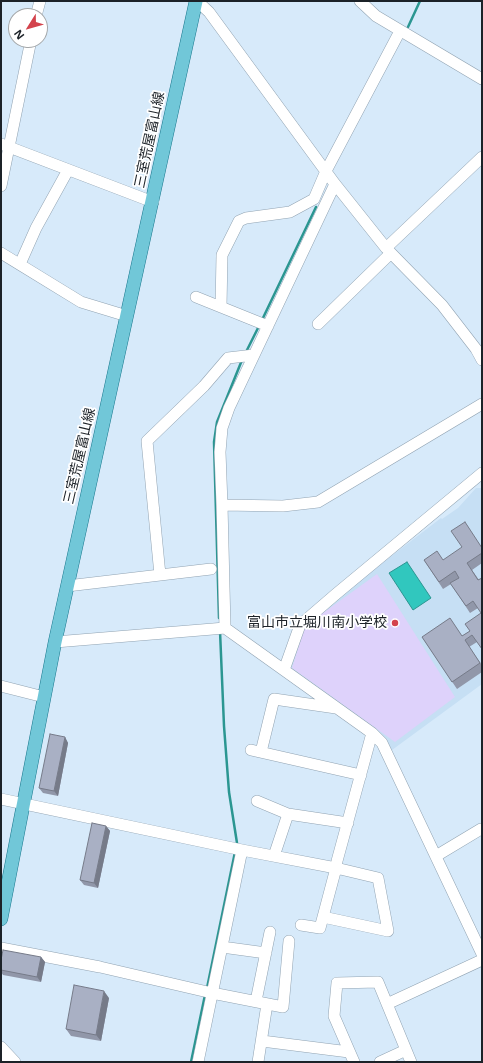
<!DOCTYPE html>
<meta charset="utf-8">
<style>
body{margin:0}
#map{position:relative;width:483px;height:1063px;overflow:hidden;background:#d7eafa;font-family:"Noto Sans",sans-serif}
canvas{display:block}
.frame{position:absolute;inset:0;border:2px solid #1c2228;pointer-events:none}
.north{position:absolute;left:8px;top:8px;width:40px;height:40px;box-sizing:border-box;background:#fff;border:1px solid #a4a7a9;border-radius:50%;rotate:233deg;font-size:11px;font-weight:700;line-height:16px;text-align:center;color:#1c2228}
.north::after{content:'';display:block;margin:auto;width:14px;height:18px;background:#d3434c;clip-path:polygon(50% 0,100% 100%,50% 72%,0 100%)}
</style>
<div id="map">
<canvas width="483" height="1063"></canvas>
<div class="frame"></div>
<div class="north">N</div>
</div>
<script>
const c = document.querySelector('canvas').getContext('2d');
c.lineJoin = 'round';
function fillPath(path, color) { c.fillStyle = color; c.fill(path, 'evenodd'); }
const shape = rows => new Path2D(rows.map(r => 'M' + r).join(''));
function stroke(path, color, width, dash) { c.strokeStyle = color; c.lineWidth = width; c.lineCap = dash ? 'butt' : 'round'; c.setLineDash(dash || []); c.stroke(path); }
function drawText(font, color, halo, rows, align = 'center') {
  c.font = font + ' "Noto Sans","Noto Sans JP",sans-serif'; c.lineWidth = 3.5; c.setLineDash([]); c.textBaseline = 'middle'; c.strokeStyle = halo; c.fillStyle = color; for (const [text, x, y, turn = 0] of rows) {
    c.save(); c.translate(x, y); c.rotate((+turn || 0) * Math.PI / 180); c.textAlign = isNaN(turn) ? turn : align; if (halo) c.strokeText(text, 0, 0); c.fillText(text, 0, 0); c.restore();
  }
}
fillPath(shape([
 [476,488,481,488,482,491,482,684,392,750,388,749,289,671,302,631,320,611,441,518,442,519,458,508]
]), '#c6dff4');
fillPath(shape([
 [377,574,455,697,395,742,292,668,305,626]
]), '#ded2fb');
const water = shape([
 [407,562,431,598,413,610,389,573,407,562]
]);
fillPath(water, '#31c7be');
stroke(water, '#2b9691', 1);
stroke(shape([
 [408,27,420,1],
 [262,320,316,207],
 [246,352,259,326],
 [219,618,214,442,217,422,242,360],
 [220,631,224,726,229,792,237,843,236,845],
 [207,988,235,852],
 [191,1062,205,995]
]), '#2b9691', 2.5);
const minor = shape([
 [197,1,209,12,335,184,386,248,442,305,476,349,482,360],
 [360,1,376,16,482,79],
 [36,16,40,1],
 [1,144,153,202],
 [1,186,31,40],
 [386,248,482,157],
 [1,253,81,302,127,316],
 [20,264,36,228,68,170],
 [196,297,268,326],
 [221,307,222,255,239,221,246,218,290,212,314,199,326,171,400,31],
 [318,324,391,253],
 [222,505,283,506,318,502,482,404],
 [160,575,147,441,204,386,228,358,254,355],
 [67,586,211,569],
 [225,628,222,505,220,452,222,428,229,408,335,184],
 [55,642,225,628,372,733,382,743,482,954],
 [284,670,300,625,336,594,482,473],
 [1,686,44,697],
 [251,750,361,775],
 [261,752,274,699,336,708],
 [1,799,242,850,336,868,337,861,372,733],
 [257,801,288,814,348,823],
 [274,856,288,814],
 [436,856,481,829],
 [301,925,320,928,323,917,336,868,378,878,388,931,323,917],
 [222,947,266,953],
 [1,948,100,967,212,993,283,1007,289,941],
 [256,1001,270,932],
 [387,1004,482,960],
 [262,1041,349,1052],
 [1,1047,15,1062],
 [1,1060,3,1062],
 [198,1062,242,850],
 [258,1062,267,1004],
 [354,1062,334,1016,337,983,378,982,411,1062],
 [380,1062,406,1050]
]);
const major = shape([
 [1,919,55,642,196,1]
]);
stroke(minor, '#91a3b2', 12);
stroke(major, '#16758a', 14);
stroke(minor, '#fff', 11);
stroke(major, '#71c7d8', 13);
fillPath(shape([
 [482,548,482,563,472,570,479,580,482,578,482,649,477,642,469,647,482,665,482,672,457,689,422,637,462,636,470,631,481,613,478,608,470,613,451,584,443,589,424,560,443,560],
 [65,737,68,743,58,796,43,793,39,788],
 [106,826,110,831,98,888,84,885,80,880],
 [41,957,45,962,41,982,3,975,1,972,1,960],
 [109,998,101,1041,71,1036,66,1029]
]), '#9197a9');
fillPath(shape([
 [65,737,68,743,58,796,54,791],
 [106,826,110,831,98,888,94,883],
 [41,957,45,962,41,982,37,977],
 [104,991,109,998,101,1041,96,1035]
]), '#767b89');
const building = shape([
 [465,522,482,548,482,553,467,563,478,580,482,578,482,649,472,635,465,640,480,663,452,682,422,637,450,618,462,636,470,631,465,624,481,613,473,601,466,606,450,583,459,578,455,571,439,582,424,560,437,551,443,560,462,547,451,531,465,522],
 [50,734,65,737,54,791,39,788,50,734],
 [92,823,106,826,94,883,80,880,92,823],
 [3,950,41,957,37,977,1,970,1,960,3,950],
 [74,985,104,991,96,1035,66,1029,74,985]
]);
fillPath(building, '#a9b0c4');
stroke(building, '#767b89', 1);
for (const [x, y, r, color] of [
 [395,623,4,"#d3434c"]
]) { const dot = new Path2D(); dot.arc(x, y, r, 0, 2 * Math.PI); c.fillStyle = color; c.fill(dot); stroke(dot, '#fff', 1.5); }
drawText('14px', '#1c2228', '#fff', [
 ["三室荒屋富山線",150,140,-78],
 ["三室荒屋富山線",80,456,-77]
]);
drawText('14px', '#1c2228', '#fff', [
 ["富山市立堀川南小学校",387,623]
], 'right');
</script>
